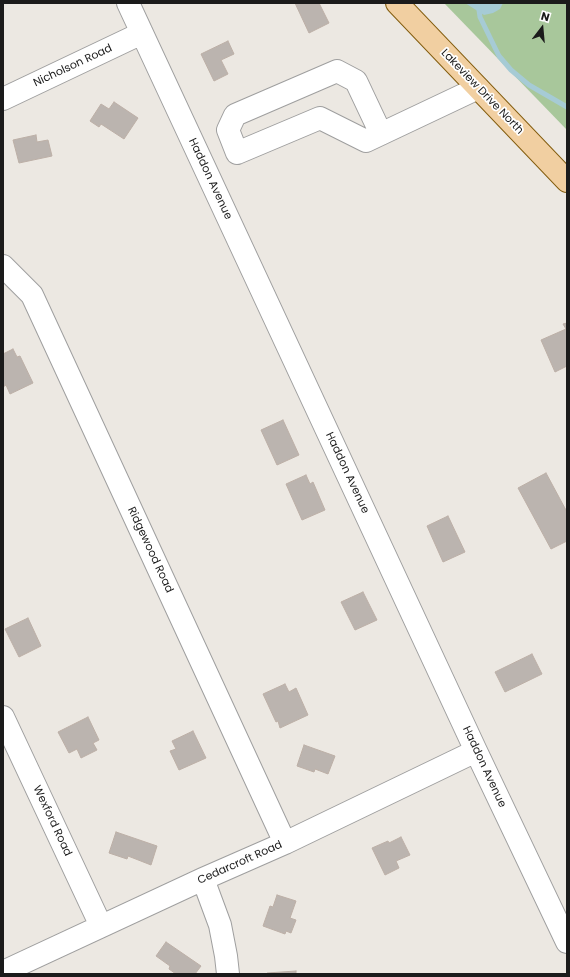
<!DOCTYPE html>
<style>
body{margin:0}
#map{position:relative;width:570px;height:977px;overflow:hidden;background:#ece8e2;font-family:Poppins,sans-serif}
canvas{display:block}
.frame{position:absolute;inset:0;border:4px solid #1b1b1b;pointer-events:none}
.north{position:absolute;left:522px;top:8px;width:40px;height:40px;-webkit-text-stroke:3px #fff;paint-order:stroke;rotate:16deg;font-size:11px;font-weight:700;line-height:16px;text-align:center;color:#1b1b1b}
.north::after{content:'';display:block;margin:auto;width:14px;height:18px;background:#1b1b1b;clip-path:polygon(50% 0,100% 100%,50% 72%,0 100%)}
</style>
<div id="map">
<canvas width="570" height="977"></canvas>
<div class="frame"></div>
<div class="north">N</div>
</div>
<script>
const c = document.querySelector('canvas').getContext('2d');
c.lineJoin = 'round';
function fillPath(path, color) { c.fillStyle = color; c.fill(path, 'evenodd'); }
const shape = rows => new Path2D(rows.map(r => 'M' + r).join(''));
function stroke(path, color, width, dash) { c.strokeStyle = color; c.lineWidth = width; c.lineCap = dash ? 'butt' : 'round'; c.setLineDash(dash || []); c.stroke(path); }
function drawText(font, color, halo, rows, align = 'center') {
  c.font = font + ' Poppins,sans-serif'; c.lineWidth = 3.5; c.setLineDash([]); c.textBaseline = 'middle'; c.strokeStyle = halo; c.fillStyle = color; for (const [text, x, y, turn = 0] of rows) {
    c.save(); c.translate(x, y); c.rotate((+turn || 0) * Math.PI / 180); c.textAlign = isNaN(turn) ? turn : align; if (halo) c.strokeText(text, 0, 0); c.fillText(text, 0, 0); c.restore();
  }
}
fillPath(shape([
 [444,3,567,3,567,130]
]), '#a8c79b');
fillPath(shape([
 [465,3,503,3,500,9,493,13,484,15]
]), '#a6cbd5');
stroke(shape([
 [478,3,480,17,499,56,511,70,529,85,567,107]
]), '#a6cbd5', 5);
const building = shape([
 [295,3,319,3,329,23,309,33,295,3],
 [228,41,234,54,221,60,228,74,214,81,201,54,228,41],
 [114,102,138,118,124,139,101,124,99,127,90,121,101,104,109,109,114,102],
 [36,135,37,142,48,140,52,156,19,163,13,140,36,135],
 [567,323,567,366,555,372,541,340,566,329,563,324,567,323],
 [13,349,17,357,20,356,33,383,10,394,6,385,3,387,3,354,13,349],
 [283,420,299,455,277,465,261,430,283,420],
 [546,473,567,512,567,541,551,549,518,488,546,473],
 [306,475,310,484,313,482,325,510,302,520,286,484,306,475],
 [448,516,465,552,443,562,427,526,448,516],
 [363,592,377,620,355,630,341,602,363,592],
 [28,618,41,646,19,657,5,629,28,618],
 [532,654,542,674,505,692,495,672,532,654],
 [285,684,289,692,296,688,308,715,280,728,278,721,276,722,263,694,285,684],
 [88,717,99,740,93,743,97,750,81,758,77,749,69,753,58,732,88,717],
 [193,731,206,758,179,770,170,751,176,749,172,741,193,731],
 [304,745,335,756,328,774,315,769,314,772,297,766,304,745],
 [116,832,157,846,151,865,128,856,127,859,109,853,116,832],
 [401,837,410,855,396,861,399,868,385,875,372,848,388,841,389,843,401,837],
 [277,895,296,901,290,918,296,920,291,933,286,931,285,934,263,926,270,906,273,907,277,895],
 [166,942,201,966,195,974,176,974,169,969,170,966,156,956,166,942],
 [296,971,296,974,267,974,267,973,296,971]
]);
fillPath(building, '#bbb4af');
stroke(building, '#bcafa6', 1);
const minor = shape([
 [128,3,476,751,567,942],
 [3,99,142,33],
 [381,134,356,81,337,71,235,115,228,130,237,153,320,118,366,141,478,88],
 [3,266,32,295,285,843],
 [3,717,101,926],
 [203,879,220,925,226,956,228,974],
 [3,972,203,879,285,843,476,751]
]);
const major = shape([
 [397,3,567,181]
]);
stroke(minor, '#9f9f9f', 24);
stroke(major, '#835d0f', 24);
stroke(minor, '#fff', 22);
stroke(major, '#f1cfa1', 22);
drawText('11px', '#1b1b1b', '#fff', [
 ["Nicholson Road",73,66,-25],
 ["Lakeview Drive North",482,92,46],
 ["Haddon Avenue",210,179,65],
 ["Haddon Avenue",347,473,65],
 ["Ridgewood Road",150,550,65],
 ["Haddon Avenue",484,767,65],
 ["Wexford Road",52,821,65],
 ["Cedarcroft Road",240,863,-24]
]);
</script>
